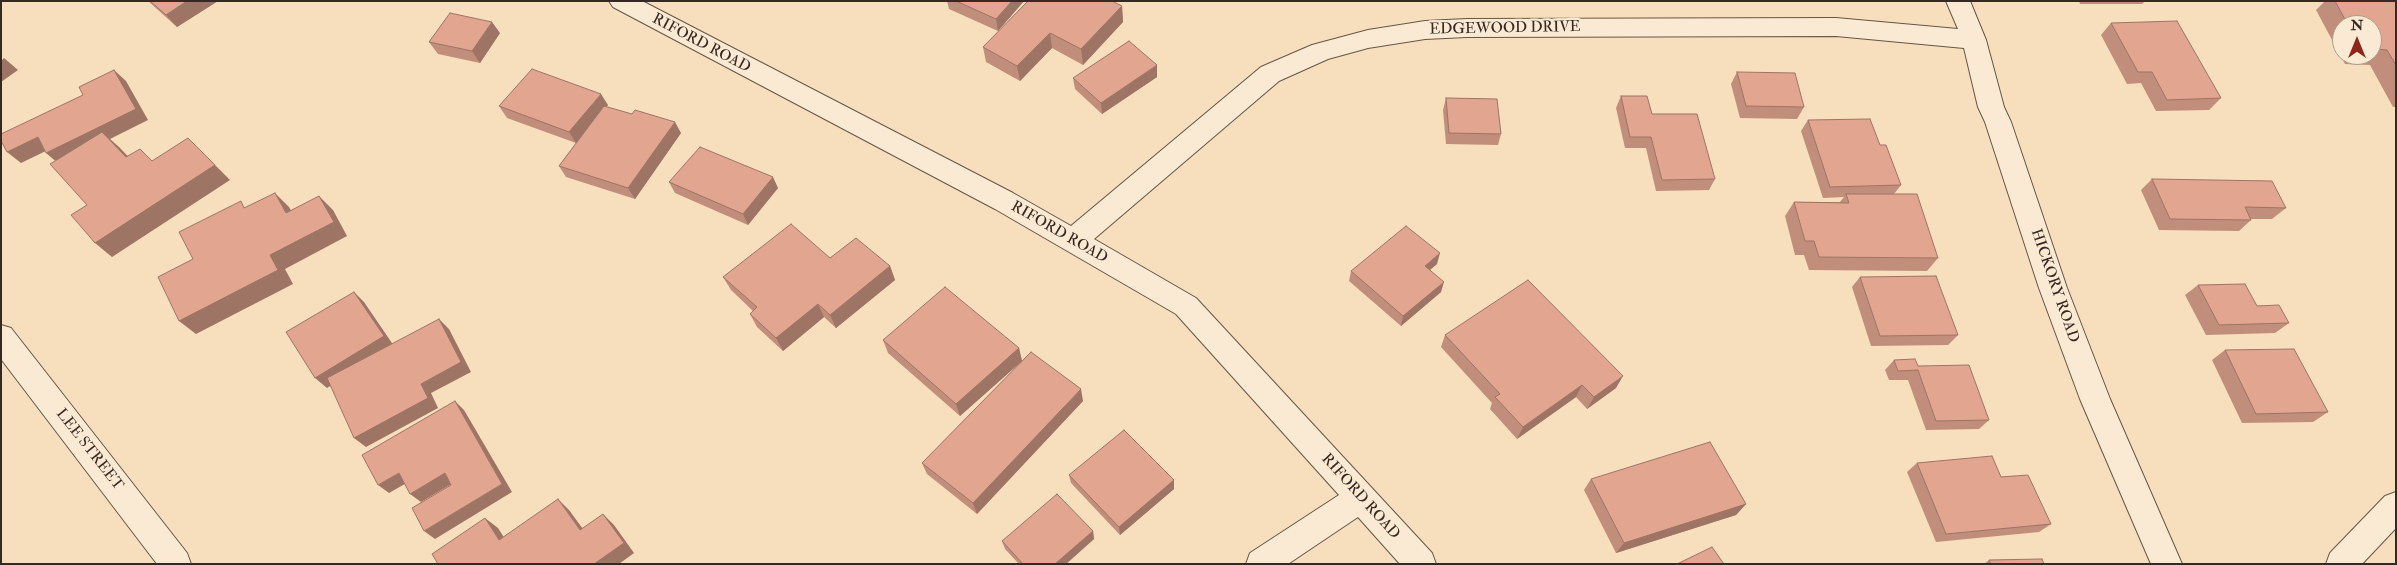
<!DOCTYPE html>
<style>
body{margin:0}
#map{position:relative;width:2397px;height:565px;overflow:hidden;background:#f7debc;font-family:"IM FELL Double Pica",serif}
canvas{display:block}
.frame{position:absolute;inset:0;border:2px solid #362822;pointer-events:none}
.north{position:absolute;left:2332px;top:15px;width:50px;height:50px;box-sizing:border-box;background:#faead3;border:1px solid #ac9c8c;border-radius:50%;rotate:0deg;font-size:14px;font-weight:700;line-height:20px;text-align:center;color:#362822}
.north::after{content:'';display:block;margin:auto;width:18px;height:22px;background:#8f2418;clip-path:polygon(50% 0,100% 100%,50% 72%,0 100%)}
</style>
<div id="map">
<canvas width="2397" height="565"></canvas>
<div class="frame"></div>
<div class="north">N</div>
</div>
<script>
const c = document.querySelector('canvas').getContext('2d');
c.lineJoin = 'round';
const shape = rows => new Path2D(rows.map(r => 'M' + r).join(''));
function stroke(path, color, width, dash) { c.strokeStyle = color; c.lineWidth = width; c.lineCap = dash ? 'butt' : 'round'; c.setLineDash(dash || []); c.stroke(path); }
function fillPath(path, color) { c.fillStyle = color; c.fill(path, 'evenodd'); }
function drawText(font, color, halo, rows, align = 'center') {
  c.font = font + ' "IM FELL Double Pica",serif'; c.lineWidth = 4.5; c.setLineDash([]); c.textBaseline = 'middle'; c.strokeStyle = halo; c.fillStyle = color; for (const [text, x, y, turn = 0] of rows) {
    c.save(); c.translate(x, y); c.rotate((+turn || 0) * Math.PI / 180); c.textAlign = isNaN(turn) ? turn : align; if (halo) c.strokeText(text, 0, 0); c.fillText(text, 0, 0); c.restore();
  }
}
const minor = shape([
 [609,1,642,1,1013,193,1071,226,1261,67,1312,45,1368,30,1425,21,1467,19,1836,18,1958,29,1946,1,1970,1,1986,40,2004,107,2011,122,2067,288,2110,399,2182,564,2151,564,2080,399,2039,288,1985,122,1978,107,1964,48,1836,36,1467,37,1425,39,1368,48,1328,59,1279,81,1094,239,1196,298,1432,553,1436,564,1400,564,1358,517,1288,564,1246,564,1250,553,1339,495,1176,314,995,209,613,7,609,1],
 [1,325,11,328,187,553,191,564,157,564,1,359,1,325],
 [2396,492,2396,528,2362,564,2326,564,2330,553,2385,496,2396,492]
]);
stroke(minor, '#665648', 2);
fillPath(minor, '#faead3');
fillPath(shape([
 [148,1,218,1,177,27],
 [947,1,1024,1,998,31,949,9],
 [2079,1,2145,1,2142,4,2080,4],
 [2325,1,2396,1,2396,107,2393,107,2370,65,2345,64,2316,10],
 [2342,25,2372,25,2372,55,2342,55],
 [1122,6,1123,22,1083,65,1052,48,1020,81,986,62,983,47],
 [2111,23,2221,98,2209,110,2156,111,2141,83,2127,84,2101,35],
 [500,33,480,63,438,54,429,42],
 [1737,72,1804,107,1797,119,1740,118,1731,84],
 [1157,77,1102,114,1075,89,1073,78],
 [1621,96,1652,114,1715,179,1709,190,1656,191,1646,148,1625,148,1616,108],
 [1446,98,1501,134,1498,145,1446,144,1443,110],
 [608,105,606,107,681,133,635,199,566,177,559,166,576,143,507,118,499,106],
 [1808,120,1880,145,1901,185,1894,194,1938,258,1927,271,1809,270,1804,255,1795,255,1785,216,1794,202,1840,202,1844,197,1823,198,1801,131],
 [2152,179,2286,208,2272,219,2251,219,2251,220,2239,231,2159,230,2141,190],
 [669,182,778,188,748,225,675,193],
 [830,258,890,266,895,280,836,328,824,317,783,351,757,327,750,314,753,311,731,290,723,277],
 [1437,264,1430,270,1441,292,1401,326,1349,281,1351,271],
 [1860,277,1958,335,1948,345,1871,346,1852,287],
 [2198,285,2257,306,2289,323,2275,333,2206,335,2185,295],
 [1445,335,1616,388,1587,409,1576,397,1517,439,1490,409,1492,403,1441,347],
 [883,340,1019,348,1022,361,960,416,888,353],
 [2225,350,2328,412,2313,422,2242,423,2212,360],
 [1894,360,1918,366,1989,420,1979,429,1926,430,1908,380,1889,380,1885,370],
 [1083,401,977,514,927,474,922,463],
 [1917,463,2051,524,2039,532,1936,542,1907,472],
 [1069,475,1174,480,1174,489,1120,535,1071,483],
 [1591,479,1746,504,1736,515,1616,553,1584,490],
 [1093,531,1094,539,1066,564,1019,564,1005,549,1002,541],
 [1989,560,2044,564,1984,564]
]), '#c28e7c');
fillPath(shape([
 [187,1,218,1,177,27,166,15],
 [1012,1,1024,1,998,31,996,19],
 [1122,6,1123,22,1083,65,1081,49],
 [492,22,500,33,480,63,472,51],
 [1050,33,1052,48,1020,81,1017,66],
 [4,58,18,70,1,82,1,61],
 [1157,65,1157,77,1102,114,1101,103],
 [114,70,126,81,148,120,110,139,119,147,143,172,59,164,46,153],
 [601,94,608,105,576,143,569,132],
 [675,122,681,133,635,199,628,188],
 [38,137,52,148,21,163,7,152],
 [188,138,230,180,112,257,95,243],
 [773,177,778,188,748,225,743,214],
 [275,193,289,207,300,227,286,213],
 [319,196,333,210,347,236,285,269,293,284,196,334,179,321,270,255],
 [1440,253,1437,264,1422,276,1425,266],
 [890,266,895,280,836,328,830,315],
 [1444,282,1441,292,1401,326,1403,316],
 [354,292,364,302,394,346,327,388,315,378],
 [818,304,824,317,783,351,776,338],
 [439,319,449,329,471,372,431,393,438,408,366,447,354,438],
 [1019,348,1022,361,960,416,956,404],
 [1623,376,1616,388,1587,409,1594,397],
 [1582,385,1576,397,1517,439,1523,427],
 [1081,389,1083,401,977,514,973,503],
 [455,401,464,410,512,492,435,539,424,531,502,484],
 [399,473,410,481,389,493,378,485],
 [445,473,455,482,421,502,410,494],
 [1174,480,1174,489,1120,535,1119,527],
 [558,499,569,510,591,540,580,530],
 [1746,504,1736,515,1616,553,1624,543],
 [603,514,614,525,634,553,619,564,594,564],
 [485,518,498,528,512,550,499,540],
 [1093,531,1094,539,1066,564,1055,564]
]), '#9e7465');
const building = shape([
 [150,1,187,1,166,15,150,1],
 [956,1,1012,1,996,19,956,1],
 [1028,1,1112,1,1122,6,1081,49,1050,33,1017,66,983,47,1028,1],
 [2335,1,2396,1,2396,65,2387,50,2372,49,2372,25,2348,25,2335,1],
 [450,13,492,22,472,51,429,42,450,13],
 [2177,21,2221,98,2167,100,2152,72,2138,72,2111,23,2177,21],
 [1129,41,1157,65,1101,103,1073,78,1129,41],
 [532,69,601,94,569,132,499,106,532,69],
 [114,70,136,109,46,153,38,137,7,152,1,141,1,134,83,95,79,87,114,70],
 [1737,72,1795,73,1804,107,1746,106,1737,72],
 [1621,96,1647,96,1652,114,1697,114,1715,179,1662,180,1651,137,1630,137,1621,96],
 [1446,98,1497,99,1501,134,1449,133,1446,98],
 [604,106,632,114,635,110,675,122,628,188,559,166,604,106],
 [1870,119,1880,145,1886,145,1901,185,1830,187,1808,120,1870,119],
 [102,132,126,157,140,149,152,161,188,138,215,165,95,243,71,215,87,205,50,164,102,132],
 [700,147,773,177,743,214,669,182,700,147],
 [2152,179,2272,181,2286,208,2245,207,2251,220,2170,219,2152,179],
 [275,193,286,213,319,196,334,222,270,255,278,270,179,321,158,277,193,259,179,232,241,201,244,208,275,193],
 [1846,194,1917,194,1938,258,1819,257,1814,241,1805,241,1794,202,1849,203,1846,194],
 [791,224,830,258,856,238,890,266,830,315,818,304,776,338,750,314,757,307,723,277,791,224],
 [1406,226,1440,253,1425,266,1444,282,1403,316,1351,271,1406,226],
 [1936,276,1958,335,1880,336,1860,277,1936,276],
 [1528,280,1623,376,1594,397,1582,385,1523,427,1495,397,1500,394,1445,335,1528,280],
 [2245,284,2257,306,2279,305,2289,323,2219,325,2198,285,2245,284],
 [945,287,1019,348,956,404,883,340,945,287],
 [354,292,384,336,315,378,286,332,354,292],
 [439,319,461,362,421,384,428,398,354,438,327,378,439,319],
 [2294,349,2328,412,2256,414,2225,350,2294,349],
 [1031,352,1081,389,973,503,922,463,1031,352],
 [1915,359,1918,366,1969,365,1989,420,1936,421,1918,370,1898,371,1894,360,1915,359],
 [455,401,502,484,424,531,412,508,451,485,445,473,410,494,399,473,378,485,362,455,455,401],
 [1124,430,1174,480,1119,527,1069,475,1124,430],
 [1710,442,1746,504,1624,543,1591,479,1710,442],
 [1992,456,2001,477,2028,475,2051,524,1946,534,1917,463,1992,456],
 [1057,494,1093,531,1055,564,1023,564,1002,541,1057,494],
 [558,499,580,530,603,514,624,543,594,564,438,564,432,554,485,518,499,540,558,499],
 [1712,547,1724,564,1677,564,1712,547],
 [2042,559,2044,564,1991,564,1989,560,2042,559]
]);
fillPath(building, '#e2a590');
stroke(building, '#9e7465', 1);
drawText('15px', '#362822', '#faead3', [
 ["EDGEWOOD DRIVE",1505,29,-1],
 ["RIFORD ROAD",701,44,28],
 ["RIFORD ROAD",1059,233,30],
 ["HICKORY ROAD",2054,286,71],
 ["LEE STREET",89,450,52],
 ["RIFORD ROAD",1360,497,48]
]);
</script>
